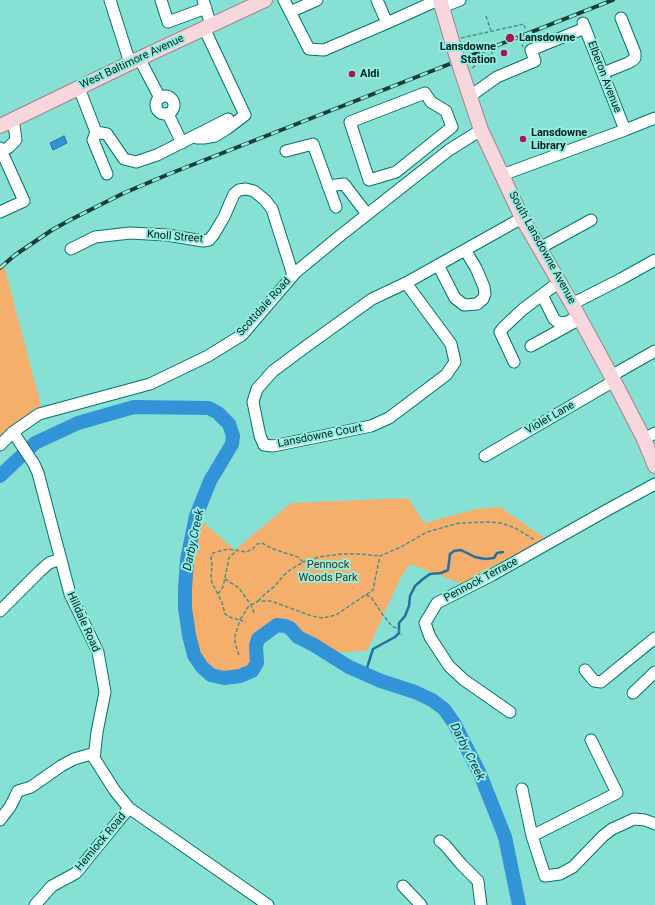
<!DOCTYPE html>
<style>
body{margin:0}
canvas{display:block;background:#86e0d3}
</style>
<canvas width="655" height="905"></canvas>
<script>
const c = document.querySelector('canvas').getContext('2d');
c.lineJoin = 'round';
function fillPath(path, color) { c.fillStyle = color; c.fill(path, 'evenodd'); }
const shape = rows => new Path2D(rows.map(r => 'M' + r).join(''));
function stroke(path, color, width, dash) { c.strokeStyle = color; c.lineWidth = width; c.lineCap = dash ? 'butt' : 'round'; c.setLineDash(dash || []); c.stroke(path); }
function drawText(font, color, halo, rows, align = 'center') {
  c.font = font + ' Roboto,sans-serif'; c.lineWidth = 4; c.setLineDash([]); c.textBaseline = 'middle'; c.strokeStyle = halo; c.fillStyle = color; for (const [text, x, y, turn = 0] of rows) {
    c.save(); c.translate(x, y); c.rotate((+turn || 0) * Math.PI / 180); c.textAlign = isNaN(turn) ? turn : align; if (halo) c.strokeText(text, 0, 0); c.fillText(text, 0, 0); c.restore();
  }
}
fillPath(shape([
 [4,265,43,413,0,445,0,268],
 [408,498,424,523,477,509,500,507,551,542,470,587,410,564,400,579,367,651,326,653,314,645,298,637,290,628,285,626,277,625,258,639,256,646,257,663,252,671,240,676,224,678,211,675,202,667,194,655,189,635,185,608,185,589,187,560,196,516,235,550,291,503]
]), '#f5af6d');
const water = shape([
 [64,136,67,143,53,150,50,143,64,136]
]);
fillPath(water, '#3393d7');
stroke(water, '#25709f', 1);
stroke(shape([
 [365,674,373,649,395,637,399,633,399,623,405,616,409,606,410,596,415,586,423,579,430,574,441,573,448,570,450,554,454,551,461,550,475,557,485,559,494,558,497,553,503,552]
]), '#25709f', 2.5);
stroke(shape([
 [0,476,35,443,78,423,134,407,209,408,218,413,229,424,233,436,232,444,210,481,196,516,187,560,185,589,185,608,189,635,194,655,202,667,211,675,224,678,240,676,252,671,257,663,256,646,258,639,277,625,285,626,290,628,298,637,314,645,349,667,381,681,415,692,432,700,444,709,454,723,480,774,505,837,519,905]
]), '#3393d7', 14);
const minor = shape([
 [110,0,130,63],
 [161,0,168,22,206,8],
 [203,0,211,25],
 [284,0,309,49,324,50,387,23,377,0],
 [442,7,460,0],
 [290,12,317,0],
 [387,23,438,0],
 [583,23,625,130],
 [139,58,160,98],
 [603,73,628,63,633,60,635,58,635,53,621,18],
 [79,88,96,132,107,134,124,159,136,162,157,155,228,119],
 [425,93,431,102,446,111,452,127,396,172,369,180,350,122,425,93],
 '156 105a9 9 0 1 1 18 0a9 9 0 1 1-18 0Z',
 [469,97,497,77,535,61,531,50,585,28],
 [168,114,182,143],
 [96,132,93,140,107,174],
 [197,138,204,138,215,136,228,128,245,115,204,28],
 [0,148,24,201,0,212],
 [286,151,313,144,336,207],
 [0,153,9,147,16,140,15,132,13,120],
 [502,175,625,130,655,118],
 [328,186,344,184,367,214],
 [540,248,591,220],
 [71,249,95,237,130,233,167,235,203,241,209,240,214,234,224,217,234,194,239,190,246,189,254,191,265,200,272,209,293,275],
 [438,265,455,298,464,305,477,304,483,299,485,294,484,287,476,268,465,250],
 [406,283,451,344,455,362,446,375,389,418,371,426,273,446,264,445,260,436,253,402,257,389,273,371,308,345,372,299,406,283,522,218],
 [542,295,554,319,559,323,568,322,571,320],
 [572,304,621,279,655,260],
 [531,346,580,319],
 [514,362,500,332,503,328,522,310,559,282],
 [611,376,655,351],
 [13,432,34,464,38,473,70,594,98,652,105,692,97,732,94,758,115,791,129,808,268,905],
 [644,439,655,433],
 [0,445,13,432,39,414,150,384,208,356,242,335,296,272,341,235,449,150,481,130],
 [485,456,614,381],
 [0,611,39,572,49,563,61,559],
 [585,670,594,681,601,682,655,638],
 [633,693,655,672],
 [510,712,464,680,449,666,430,637,425,623,437,603,492,575,609,509,655,484],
 [591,740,617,793,532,836,545,876,560,874,573,867,603,836,612,829,634,819,645,820,655,824],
 [522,789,532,836],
 [0,820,10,807,18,791,31,787,61,766,74,759,95,753],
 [440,841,445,845,461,864,478,881,481,905],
 [403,886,421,905],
 [35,905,52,886,76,873,129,808]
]);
const major = shape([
 [440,0,454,48],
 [461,70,481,130,522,218,572,304,614,381,644,439,655,466],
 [0,126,130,63,265,0]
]);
stroke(minor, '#017469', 13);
stroke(major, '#9e848b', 16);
stroke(shape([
 [486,16,491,31],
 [461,38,524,24,525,28],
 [520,39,523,47],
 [472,68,492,53,491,50],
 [303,562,319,557,341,554,360,554,380,556],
 [225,579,239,588,251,605,254,613],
 [218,594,223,587,229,558,236,551],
 [366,595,371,597,383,615,392,626,398,629,402,635],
 [258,601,265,594,275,586,283,576,290,570,303,562,298,557,273,549,262,543,257,544,253,549,246,552,228,549,213,553,211,558,212,566,211,576,212,583,222,602,225,614,228,616,232,618,240,620,248,607,258,601,271,601,312,616,323,618,336,615,373,590,378,565,380,556,401,547,427,532,459,523,488,522,501,523,515,528,535,540],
 [239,655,235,643,235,636,240,620,246,622]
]), '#4f8f86', 1.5, [4, 2]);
stroke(minor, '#fff', 11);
stroke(major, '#f7d6dd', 14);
const rail = shape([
 [0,268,15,255,52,230,70,220,124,193,169,174,613,0]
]);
stroke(rail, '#173e38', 4);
stroke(rail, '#93ede0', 2.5, [8]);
const majorBridge = shape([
 [454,48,461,70]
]);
stroke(majorBridge, '#9e848b', 16, []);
stroke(majorBridge, '#f7d6dd', 14);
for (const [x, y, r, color] of [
 [510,38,5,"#a71552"],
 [504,53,4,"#a71552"],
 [352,74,4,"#a71552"],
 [523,139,4,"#a71552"]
]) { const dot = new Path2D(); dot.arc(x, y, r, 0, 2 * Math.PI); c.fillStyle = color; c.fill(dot); stroke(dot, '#93ede0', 1.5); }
drawText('bold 11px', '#03201c', '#93ede0', [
 ["Lansdowne",519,38],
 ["Lansdowne",496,47,"right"],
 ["Station",496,60,"right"],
 ["Aldi",360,74],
 ["Lansdowne",531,133],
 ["Library",531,146]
], 'left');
drawText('11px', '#03201c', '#93ede0', [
 ["West Baltimore Avenue",132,62,-25],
 ["Elberon Avenue",604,77,69],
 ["Knoll Street",175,237,5],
 ["South Lansdowne Avenue",542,248,61],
 ["Scottdale Road",264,307,-48],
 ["Violet Lane",550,418,-30],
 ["Lansdowne Court",320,436,-11],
 ["Pennock Terrace",481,580,-28],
 ["Hilldale Road",83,622,66],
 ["Hemlock Road",101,842,-50]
]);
drawText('11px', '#4c2d0b', '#93ede0', [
 ["Pennock",328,565],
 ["Woods Park",328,578]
]);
drawText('italic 12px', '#0c334f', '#93ede0', [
 ["Darby Creek",194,540,-78],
 ["Darby Creek",467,752,63]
]);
</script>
